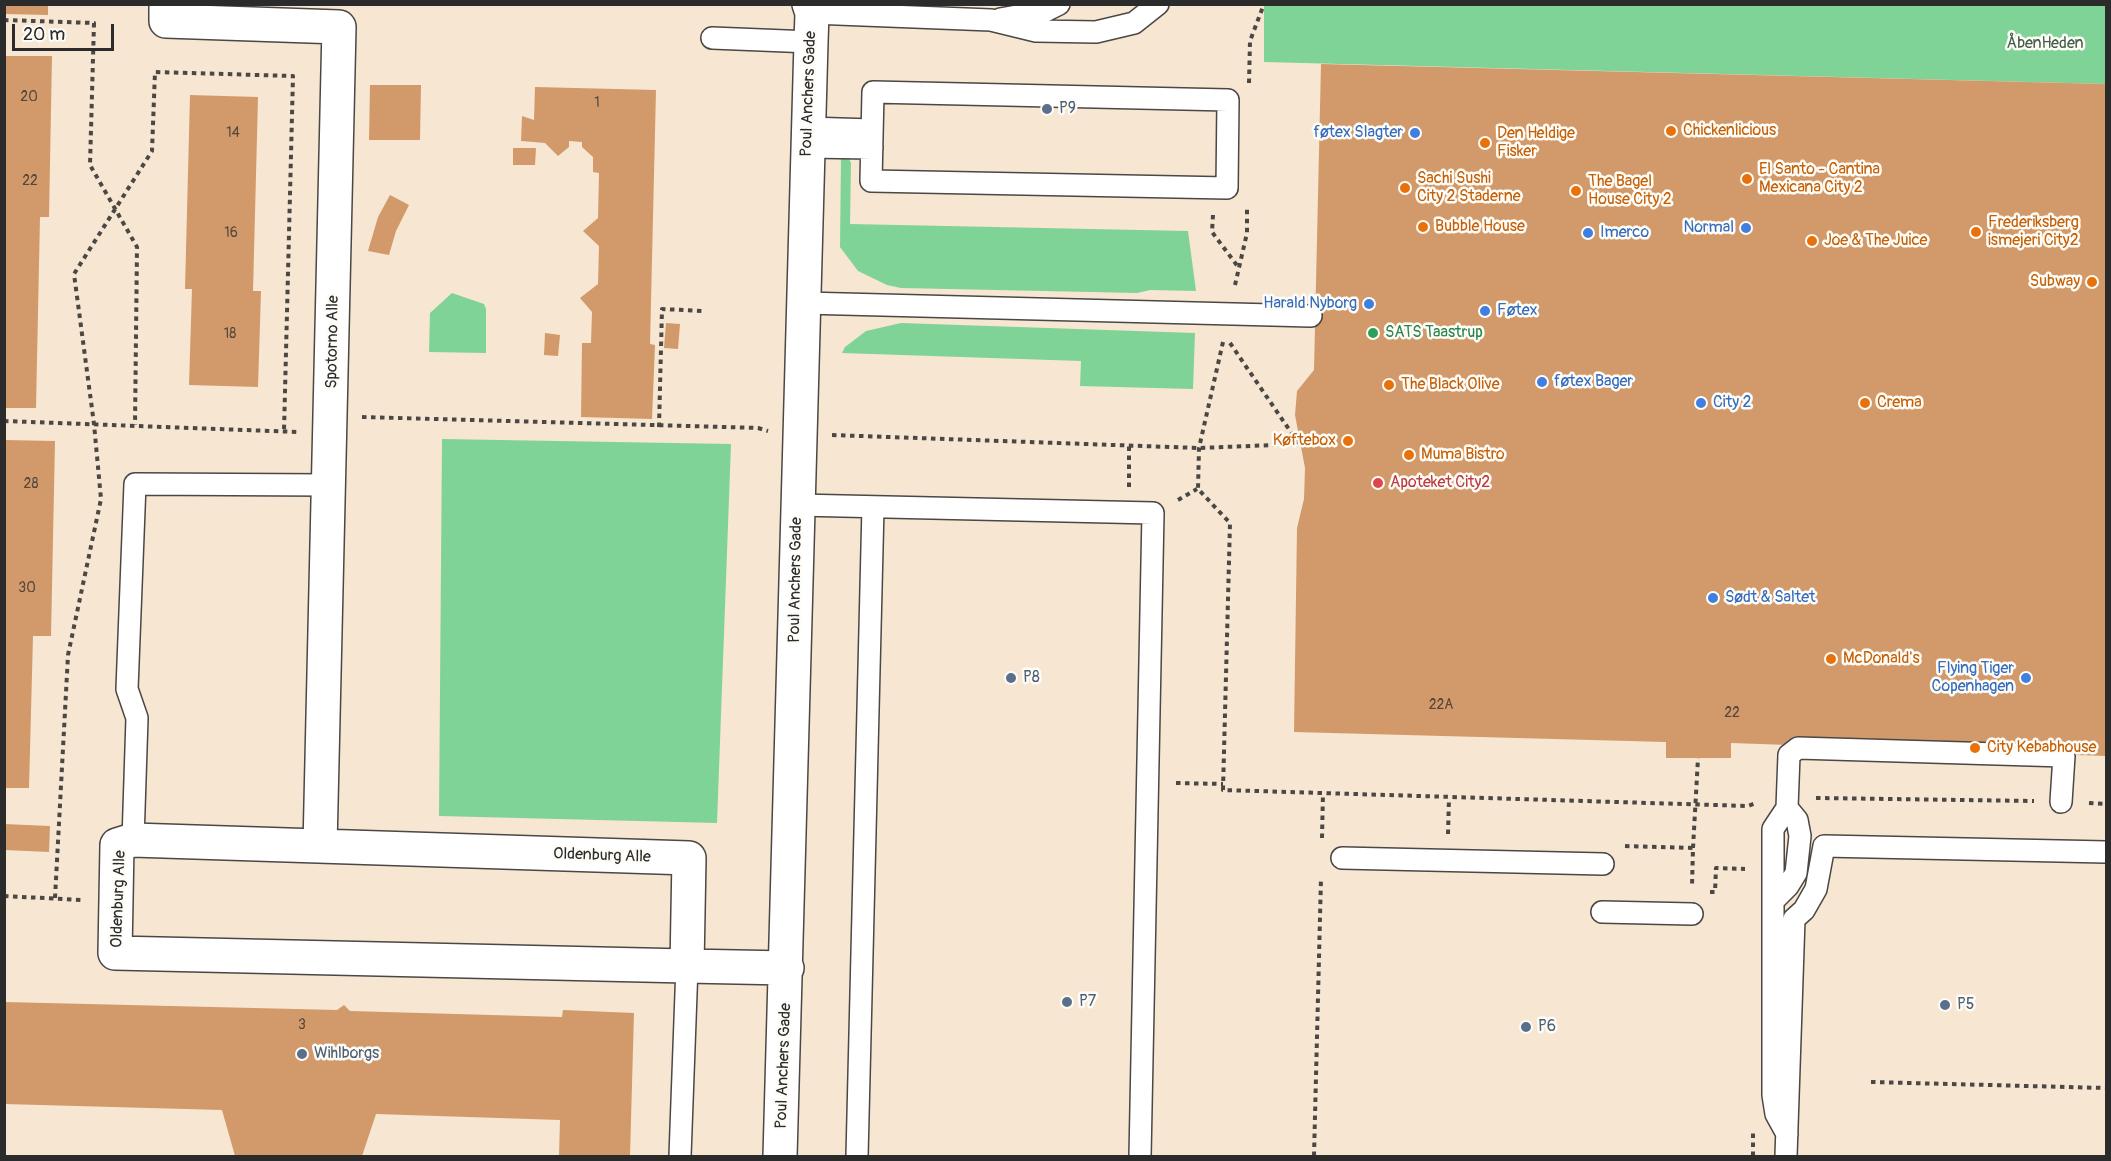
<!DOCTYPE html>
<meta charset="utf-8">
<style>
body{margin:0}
#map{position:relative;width:2111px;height:1161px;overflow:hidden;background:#f7e6d2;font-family:Pangolin,sans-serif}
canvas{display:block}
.frame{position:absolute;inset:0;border:6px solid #2b2b2b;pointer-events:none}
.scale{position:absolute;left:12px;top:24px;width:102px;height:27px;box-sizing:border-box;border:3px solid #2b2b2b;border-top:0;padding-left:8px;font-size:18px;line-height:21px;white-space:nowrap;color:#2b2b2b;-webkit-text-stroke:4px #fdfcf7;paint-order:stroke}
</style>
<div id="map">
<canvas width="2111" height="1161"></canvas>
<div class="frame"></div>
<div class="scale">20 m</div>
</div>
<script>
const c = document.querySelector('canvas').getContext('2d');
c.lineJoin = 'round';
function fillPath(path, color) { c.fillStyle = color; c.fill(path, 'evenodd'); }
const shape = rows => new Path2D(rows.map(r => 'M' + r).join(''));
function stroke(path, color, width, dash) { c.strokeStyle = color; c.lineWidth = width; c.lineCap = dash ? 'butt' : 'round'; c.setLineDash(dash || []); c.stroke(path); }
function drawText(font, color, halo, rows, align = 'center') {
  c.font = font + ' Pangolin,sans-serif'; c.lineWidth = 5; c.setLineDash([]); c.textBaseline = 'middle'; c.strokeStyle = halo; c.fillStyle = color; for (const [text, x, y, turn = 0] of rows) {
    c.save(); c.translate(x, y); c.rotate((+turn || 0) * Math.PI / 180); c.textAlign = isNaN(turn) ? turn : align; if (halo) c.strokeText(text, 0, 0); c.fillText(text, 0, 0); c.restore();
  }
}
fillPath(shape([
 [1264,5,2106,5,2106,84,1264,62],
 [841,158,849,159,851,163,850,224,1188,231,1196,291,1150,290,1137,293,901,288,887,285,858,271,840,247],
 [452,293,484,304,486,309,486,353,429,352,430,313],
 [901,323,1195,333,1193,389,1080,386,1081,361,842,353,845,347,866,331],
 [442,439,731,444,717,823,439,816]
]), '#80d396');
fillPath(shape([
 [4,4,48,4,48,15,4,14],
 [4,56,52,56,49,217,40,217,36,408,4,408],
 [1321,64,2106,84,2106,756,1731,743,1731,758,1666,758,1666,742,1294,732,1297,528,1304,499,1305,468,1295,415,1297,391,1314,370],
 [370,85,421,85,420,140,369,140],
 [535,87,656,90,650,344,655,345,652,419,581,417,582,343,591,343,592,312,580,298,598,284,599,246,583,231,598,218,599,173,593,172,593,157,582,147,582,142,569,141,569,147,558,156,545,143,521,141,522,116,534,120],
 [190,95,258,97,253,291,261,291,258,387,189,385,192,289,185,289],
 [513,148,536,148,535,165,513,165],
 [390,195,409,205,396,231,389,255,368,251,378,217],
 [666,323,680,324,678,349,664,348],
 [545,333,560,335,558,356,544,355],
 [4,440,55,441,51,636,33,636,29,788,4,788],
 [4,824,50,826,49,852,4,850],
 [4,1002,337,1010,344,1005,350,1011,562,1017,563,1010,634,1013,630,1156,559,1156,560,1120,376,1114,362,1156,235,1156,222,1110,4,1104]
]), '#d29a6a');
const service = shape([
 [812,13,991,20,1036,31,1096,32,1134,23,1158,4],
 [1000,19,1045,11,1059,4],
 [712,38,811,42],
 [873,92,1228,100,1227,188,871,181,873,92],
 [808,128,872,130],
 [808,147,872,148],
 [804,303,1311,316],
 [798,505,1153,513,1140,1156],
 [133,840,137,718,127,689,135,484,328,485],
 [1342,858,1603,864],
 [1774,900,1788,886,1796,873,1800,836,1797,820,1787,808],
 [1602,912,1692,914],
 [1787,1134,1776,1114,1773,1095,1773,829,1787,808,1789,755,1798,748,2064,756,2061,802],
 [680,1156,687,966],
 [857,1156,873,507],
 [1786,1156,1794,919,1804,910,1816,889,1824,846,2106,852]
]);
const minor = shape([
 [166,4,166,21,339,27,320,846],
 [687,966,115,953,117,845,133,840,689,858,687,966,787,968],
 [780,1156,811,42,812,13,809,4]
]);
stroke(service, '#4a4744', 24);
stroke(minor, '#4a4744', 36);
stroke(shape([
 [2001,4,2056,4],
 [4,20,94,23,90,165,137,247,135,425],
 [1249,83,1250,41,1264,4],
 [1213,215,1212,232,1239,268],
 [1235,285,1247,233,1247,207],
 [1223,342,1199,448,1198,489,1230,523,1223,790,1748,806,1756,803],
 [1230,343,1299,444],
 [362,417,758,428,768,431],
 [4,421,298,432],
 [659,427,662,309,702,311],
 [832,435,1199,448,1299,444],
 [1129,487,1129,445],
 [1178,500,1197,489],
 [1176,783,1223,784],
 [1816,798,2034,801],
 [2089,803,2106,804],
 [1448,834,1449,798],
 [1322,838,1323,793],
 [1625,846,1693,848,1692,886],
 [1710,892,1715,892,1716,868,1745,869],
 [4,896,82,900],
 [55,898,68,655,101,499,94,424,74,274,152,151,155,72,293,76,284,431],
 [1871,1082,2106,1088],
 [1314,1156,1321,878],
 [1753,1156,1753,1133]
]), '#4a4744', 4, [4.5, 4.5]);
stroke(service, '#fff', 21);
stroke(minor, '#fff', 33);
stroke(shape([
 [1693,848,1698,758]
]), '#4a4744', 4, [4.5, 4.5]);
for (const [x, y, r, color] of [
 [1047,109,6,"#5c6f8a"],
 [1671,131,6,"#e8710a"],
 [1415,133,6,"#3f7fe0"],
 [1485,143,6,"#e8710a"],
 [1747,179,6,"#e8710a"],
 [1405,188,6,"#e8710a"],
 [1576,191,6,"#e8710a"],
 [1423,227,6,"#e8710a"],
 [1746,228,6,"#3f7fe0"],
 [1976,232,6,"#e8710a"],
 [1588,233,6,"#3f7fe0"],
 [1812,241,6,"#e8710a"],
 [2092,282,6,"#e8710a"],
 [1369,304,6,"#3f7fe0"],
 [1485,311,6,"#3f7fe0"],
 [1373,333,6,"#2e9e5b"],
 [1542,382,6,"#3f7fe0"],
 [1389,385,6,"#e8710a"],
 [1701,403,6,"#3f7fe0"],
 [1865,403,6,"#e8710a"],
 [1348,441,6,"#e8710a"],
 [1409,455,6,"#e8710a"],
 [1378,483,6,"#e0444e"],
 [1713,598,6,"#3f7fe0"],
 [1831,659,6,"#e8710a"],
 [1011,678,6,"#5c6f8a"],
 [2026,678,6,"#3f7fe0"],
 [1975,748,6,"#e8710a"],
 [1067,1002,6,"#5c6f8a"],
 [1945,1005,6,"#5c6f8a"],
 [1526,1027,6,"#5c6f8a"],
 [302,1054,6,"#5c6f8a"]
]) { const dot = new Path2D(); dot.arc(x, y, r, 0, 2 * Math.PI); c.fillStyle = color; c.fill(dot); stroke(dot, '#fdfcf7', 2); }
drawText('14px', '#55473b', null, [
 ["20",29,97],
 ["1",597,103],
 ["14",233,133],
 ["22",30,181],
 ["16",231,233],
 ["18",230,334],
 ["28",31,484],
 ["30",27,588],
 ["22A",1441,705],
 ["22",1732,713],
 ["3",302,1025]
]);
drawText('16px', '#445d4b', '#fdfcf7', [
 ["ÅbenHeden",2045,44]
]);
drawText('16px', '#2b2b2b', '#fdfcf7', [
 ["Poul Anchers Gade",809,94,-88],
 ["Spotorno Alle",333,342,-89],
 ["Poul Anchers Gade",796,580,-89],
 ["Oldenburg Alle",602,856,2],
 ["Oldenburg Alle",119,899,-88],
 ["Poul Anchers Gade",784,1066,-88]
]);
drawText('16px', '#4e5e75', '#fdfcf7', [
 ["P9",1059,109],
 ["P8",1023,678],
 ["P7",1079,1002],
 ["P5",1957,1005],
 ["P6",1538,1027],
 ["Wihlborgs",314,1054]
], 'left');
drawText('16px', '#c56008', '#fdfcf7', [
 ["Chickenlicious",1683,131],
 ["Den Heldige",1497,134],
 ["Fisker",1497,152],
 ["El Santo - Cantina",1759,170],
 ["Mexicana City 2",1759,188],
 ["Sachi Sushi",1417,179],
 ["City 2 Staderne",1417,197],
 ["The Bagel",1588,182],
 ["House City 2",1588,200],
 ["Frederiksberg",1988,223],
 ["ismejeri City2",1988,241],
 ["Bubble House",1435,227],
 ["Joe & The Juice",1824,241],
 ["Subway",2080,282,"right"],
 ["The Black Olive",1401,385],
 ["Crema",1877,403],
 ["Køftebox",1336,441,"right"],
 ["Muma Bistro",1421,455],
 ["McDonald's",1843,659],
 ["City Kebabhouse",1987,748]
], 'left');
drawText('16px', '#366cbe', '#fdfcf7', [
 ["føtex Slagter",1403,133,"right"],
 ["Normal",1734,228,"right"],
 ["Imerco",1600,233],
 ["Harald Nyborg",1357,304,"right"],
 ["Føtex",1497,311],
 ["føtex Bager",1554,382],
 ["City 2",1713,403],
 ["Sødt & Saltet",1725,598],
 ["Flying Tiger",2014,669,"right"],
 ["Copenhagen",2014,687,"right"]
], 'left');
drawText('16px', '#27864d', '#fdfcf7', [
 ["SATS Taastrup",1385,333]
], 'left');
drawText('16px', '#be3a42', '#fdfcf7', [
 ["Apoteket City2",1390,483]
], 'left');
</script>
